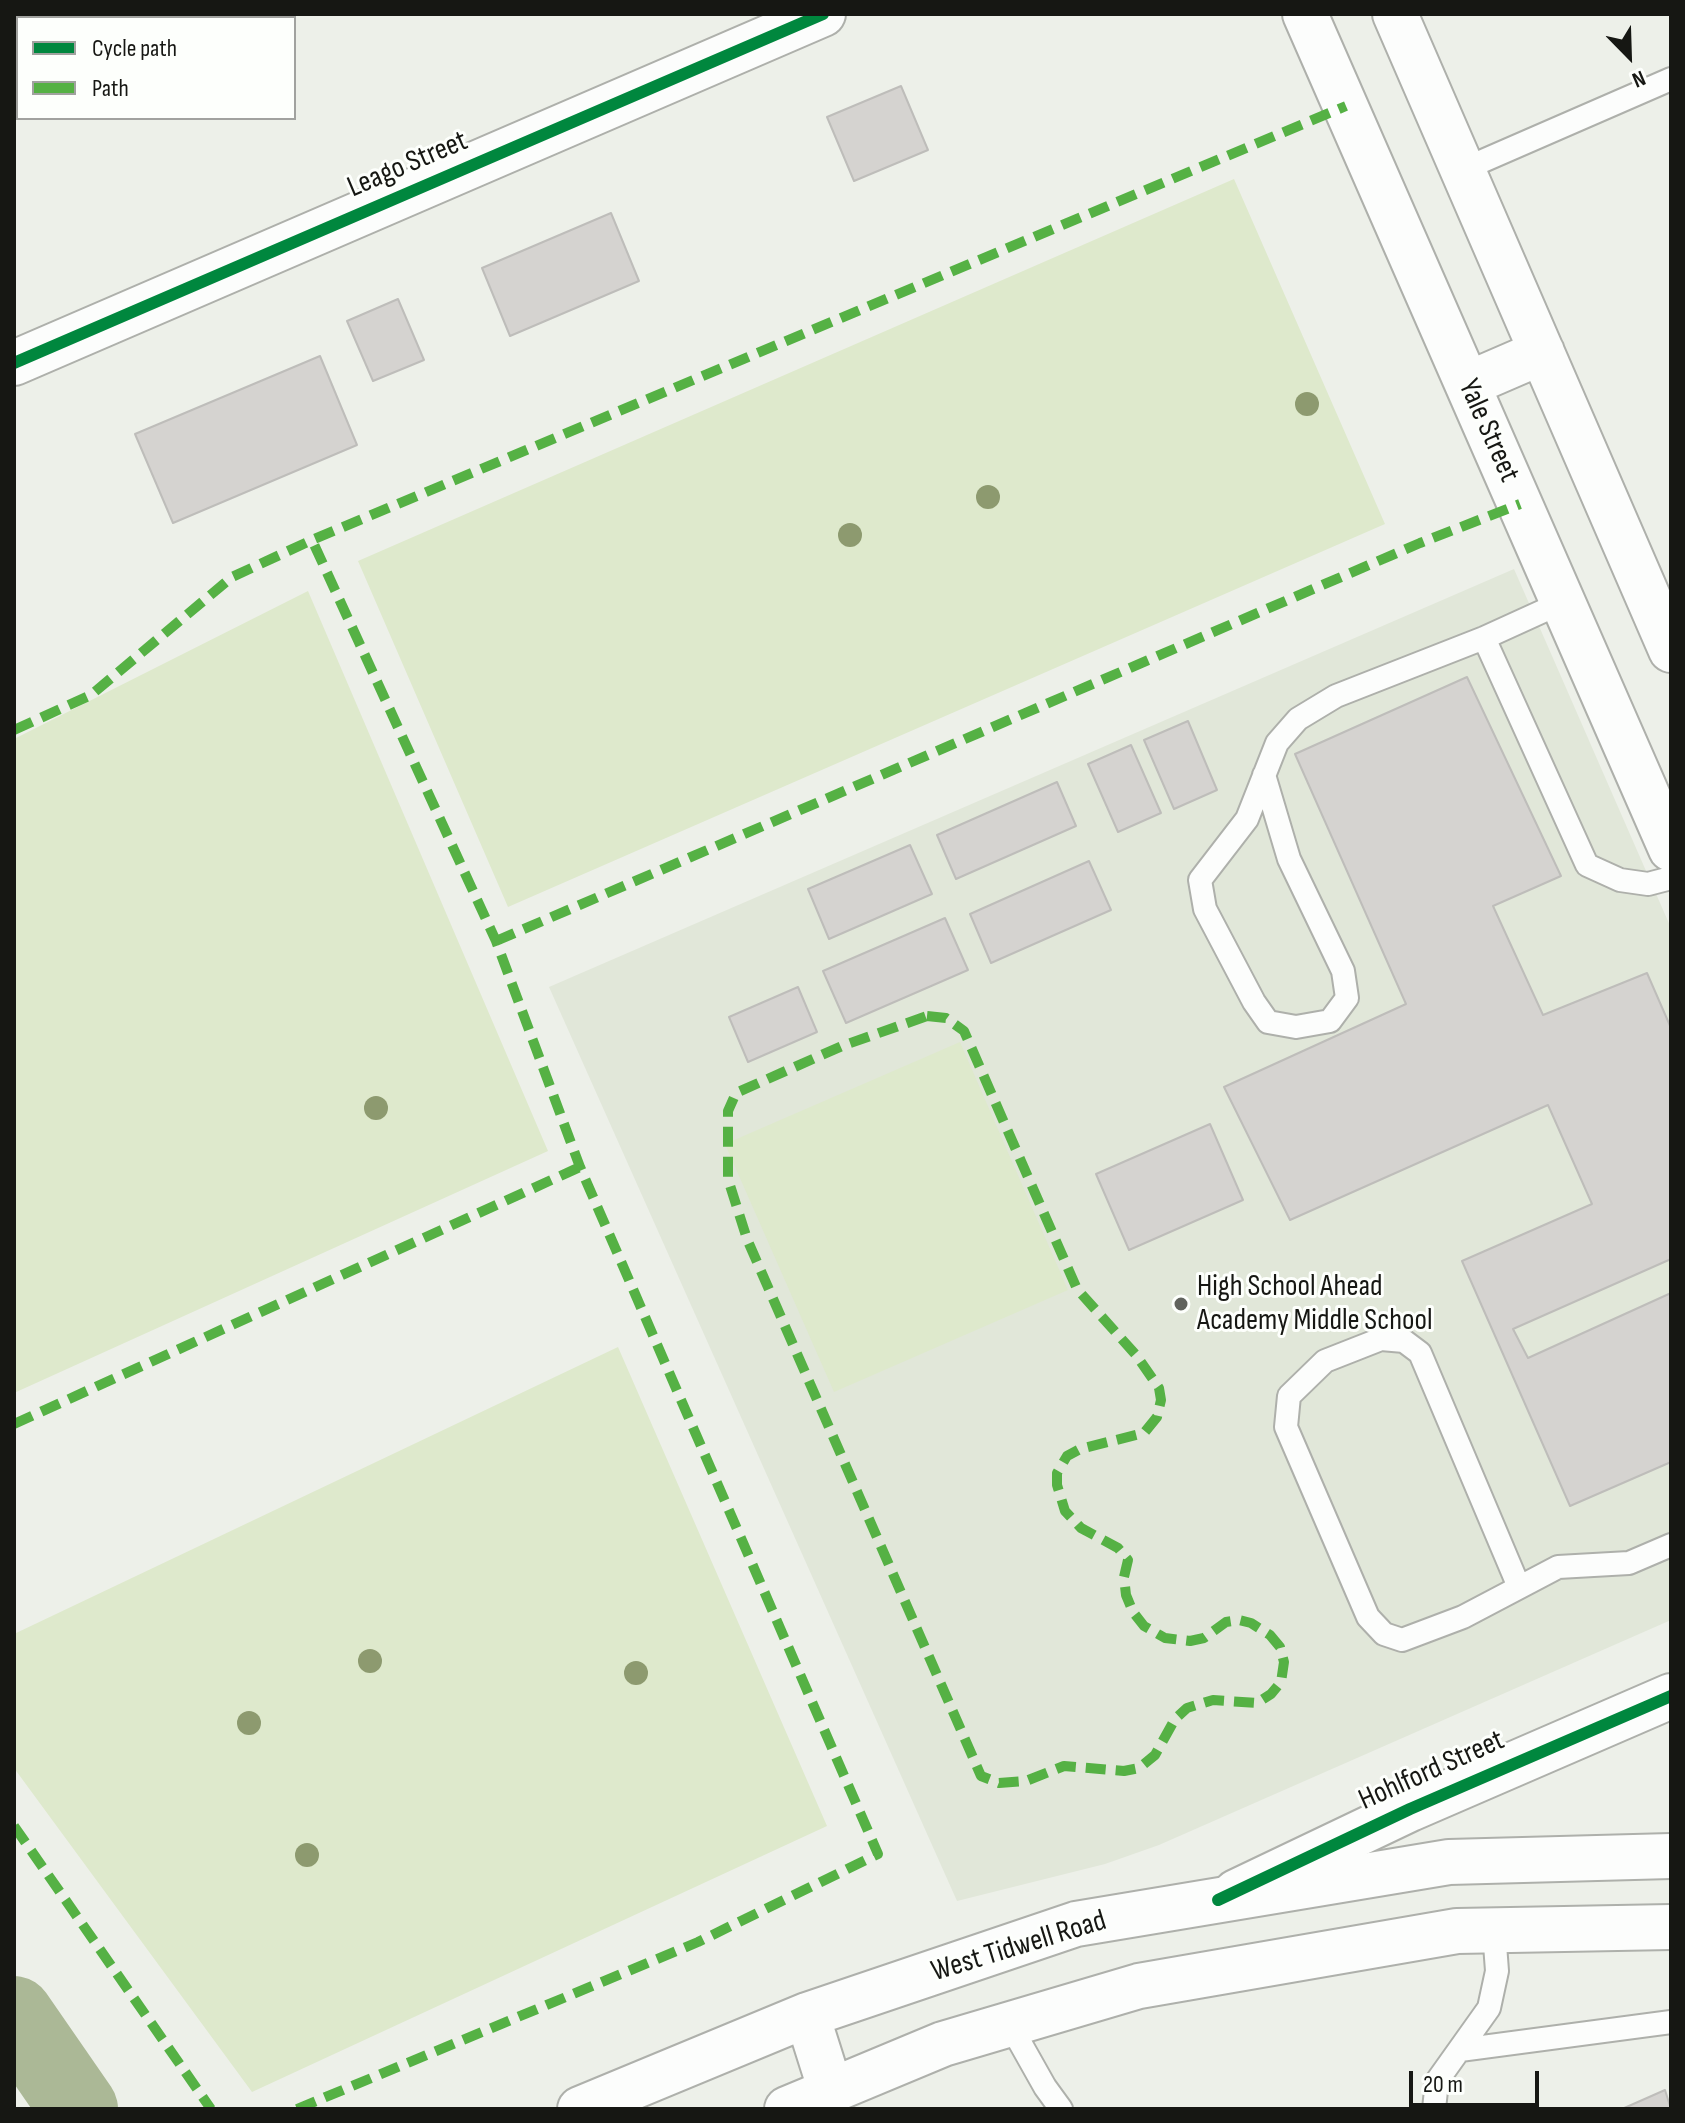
<!DOCTYPE html>
<style>
body{margin:0}
#map{position:relative;width:1685px;height:2123px;overflow:hidden;background:#edf0e9;font-family:"Sofia Sans Condensed",sans-serif}
canvas{display:block}
.frame{position:absolute;inset:0;border:16px solid #161713;pointer-events:none}
.legend{position:absolute;left:16px;top:16px;width:280px;height:104px;box-sizing:border-box;background:#fdfffc;border:2px solid #a1a29f;margin:0;padding:10px 14px;list-style:none;font-size:24px;color:#161713}
.legend li{display:flex;align-items:center;gap:16px;height:40px}
.legend b{width:40px;border:2px solid #a1a29f}
.north{position:absolute;left:1589px;top:16px;width:80px;height:80px;-webkit-text-stroke:6px #fdfffc;paint-order:stroke;rotate:157deg;font-size:22px;font-weight:700;line-height:32px;text-align:center;color:#161713}
.north::after{content:'';display:block;margin:auto;width:28px;height:36px;background:#161713;clip-path:polygon(50% 0,100% 100%,50% 72%,0 100%)}
.scale{position:absolute;left:1409px;top:2071px;width:130px;height:36px;box-sizing:border-box;border:4px solid #161713;border-top:0;padding-left:10px;font-size:24px;line-height:28px;white-space:nowrap;color:#161713;-webkit-text-stroke:6px #fdfffc;paint-order:stroke}
</style>
<div id="map">
<canvas width="1685" height="2123"></canvas>
<div class="frame"></div>
<ul class="legend">
<li><b style="height:10px;background:#00873e"></b>Cycle path</li>
<li><b style="height:10px;background:#55b144"></b>Path</li>
</ul>
<div class="north">N</div>
<div class="scale">20 m</div>
</div>
<script>
const c = document.querySelector('canvas').getContext('2d');
c.lineJoin = 'round';
function fillPath(path, color) { c.fillStyle = color; c.fill(path, 'evenodd'); }
const shape = rows => new Path2D(rows.map(r => 'M' + r).join(''));
function stroke(path, color, width, dash) { c.strokeStyle = color; c.lineWidth = width; c.lineCap = dash ? 'butt' : 'round'; c.setLineDash(dash || []); c.stroke(path); }
function drawText(font, color, halo, rows, align = 'center') {
  c.font = font + ' "Sofia Sans Condensed",sans-serif'; c.lineWidth = 6; c.setLineDash([]); c.textBaseline = 'middle'; c.strokeStyle = halo; c.fillStyle = color; for (const [text, x, y, turn = 0] of rows) {
    c.save(); c.translate(x, y); c.rotate((+turn || 0) * Math.PI / 180); c.textAlign = isNaN(turn) ? turn : align; if (halo) c.strokeText(text, 0, 0); c.fillText(text, 0, 0); c.restore();
  }
}
fillPath(shape([
 [1514,569,1671,928,1671,1620,1159,1845,1105,1864,957,1901,549,987]
]), '#e1e7d9');
fillPath(shape([
 [1234,179,1385,524,508,907,358,561],
 [308,591,548,1151,14,1393,14,739],
 [960,1042,1068,1290,834,1392,725,1144],
 [618,1347,827,1826,252,2092,14,1768,14,1634]
]), '#dee9cc');
stroke(shape([
 [14,2015,79,2109]
]), '#abb896', 78);
const building = shape([
 [901,86,928,150,854,181,827,117,901,86],
 [611,213,639,281,510,336,482,268,611,213],
 [398,299,424,360,373,381,347,321,398,299],
 [320,356,357,445,173,523,135,434,320,356],
 [1467,677,1561,876,1493,906,1543,1015,1647,973,1671,1028,1671,1259,1513,1329,1528,1358,1671,1293,1671,1462,1570,1506,1462,1261,1592,1204,1548,1105,1290,1220,1224,1087,1406,1004,1295,754,1467,677],
 [1188,721,1217,790,1174,809,1144,740,1188,721],
 [1131,745,1161,813,1118,832,1088,764,1131,745],
 [1057,782,1076,826,956,879,937,835,1057,782],
 [910,845,932,894,829,939,808,889,910,845],
 [1089,861,1111,910,991,963,970,914,1089,861],
 [945,918,968,970,846,1023,823,971,945,918],
 [798,987,817,1032,748,1062,729,1017,798,987],
 [1210,1124,1243,1200,1129,1250,1096,1174,1210,1124],
 [1665,2090,1671,2109,1622,2109,1665,2090]
]);
fillPath(building, '#d5d3d0');
stroke(building, '#bebdba', 2);
const lane = shape([
 [1462,170,1671,79],
 [1484,638,1587,865,1620,880,1648,884,1671,878],
 [1264,775,1289,859,1343,971,1347,998,1330,1021,1296,1027,1268,1022,1254,1002,1205,909,1200,880,1247,819,1277,743,1298,719,1336,696,1484,638,1563,602],
 [1519,1587,1420,1353,1404,1341,1381,1339,1325,1361,1289,1396,1286,1427,1368,1617,1384,1634,1402,1640,1463,1617,1558,1567,1629,1563,1671,1545],
 [1009,2023,1045,2087,1061,2109],
 [1460,2050,1671,2022],
 [1434,2109,1437,2081,1489,2008,1497,1971,1494,1931]
]);
const street = shape([
 [14,363,823,14],
 [1236,1892,1410,1809,1671,1696]
]);
const secondary = shape([
 [1305,14,1671,849],
 [1395,14,1671,650],
 [1468,384,1542,352],
 [807,2015,831,2091],
 [580,2109,807,2015,1076,1924,1449,1862,1671,1856],
 [787,2109,943,2044,1139,1986,1457,1931,1671,1927]
]);
stroke(lane, '#aeb0ab', 26);
stroke(street, '#aeb0ab', 48);
stroke(secondary, '#aeb0ab', 48);
stroke(lane, '#fcfdfc', 22);
stroke(street, '#fcfdfc', 44);
stroke(secondary, '#fcfdfc', 44);
stroke(shape([
 [14,730,91,695,232,577,312,540,1346,106],
 [496,941,1420,543,1520,504],
 [927,1016,946,1018,964,1031,1077,1289,1136,1355,1159,1388,1161,1400,1157,1417,1144,1433,1080,1449,1067,1456,1057,1473,1057,1485,1065,1511,1081,1528,1118,1548,1128,1560,1124,1577,1126,1595,1133,1612,1144,1626,1165,1638,1190,1641,1204,1638,1226,1622,1239,1620,1251,1623,1270,1635,1280,1647,1284,1662,1281,1682,1271,1694,1257,1703,1213,1700,1187,1708,1175,1719,1155,1755,1139,1768,1124,1771,1064,1766,1026,1781,999,1783,981,1776,747,1239,728,1179,728,1111,736,1093,842,1046,927,1016],
 [14,1424,580,1167],
 [14,1826,211,2109],
 [297,2109,698,1942,878,1854,580,1167,496,941,312,540]
]), '#55b144', 10, [20, 10]);
stroke(shape([
 [14,363,823,14],
 [1218,1900,1410,1809,1671,1696]
]), '#00873e', 12);
c.fillStyle = '#8d9a6f';
for (const [x, y] of [
 [1307,404],
 [988,497],
 [850,535],
 [376,1108],
 [370,1661],
 [636,1673],
 [249,1723],
 [307,1855]
]) { c.beginPath(); c.arc(x, y, 12, 0, 2 * Math.PI); c.fill(); }
for (const [x, y, r, color] of [
 [1181,1304,8,"#61635e"]
]) { const dot = new Path2D(); dot.arc(x, y, r, 0, 2 * Math.PI); c.fillStyle = color; c.fill(dot); stroke(dot, '#fdfffc', 3); }
drawText('30px', '#161713', '#fdfffc', [
 ["Leago Street",408,165,-23],
 ["Yale Street",1488,431,66],
 ["Hohlford Street",1432,1771,-24],
 ["West Tidwell Road",1019,1947,-17]
]);
drawText('30px', '#161713', '#fdfffc', [
 ["High School Ahead",1197,1287],
 ["Academy Middle School",1197,1321]
], 'left');
</script>
